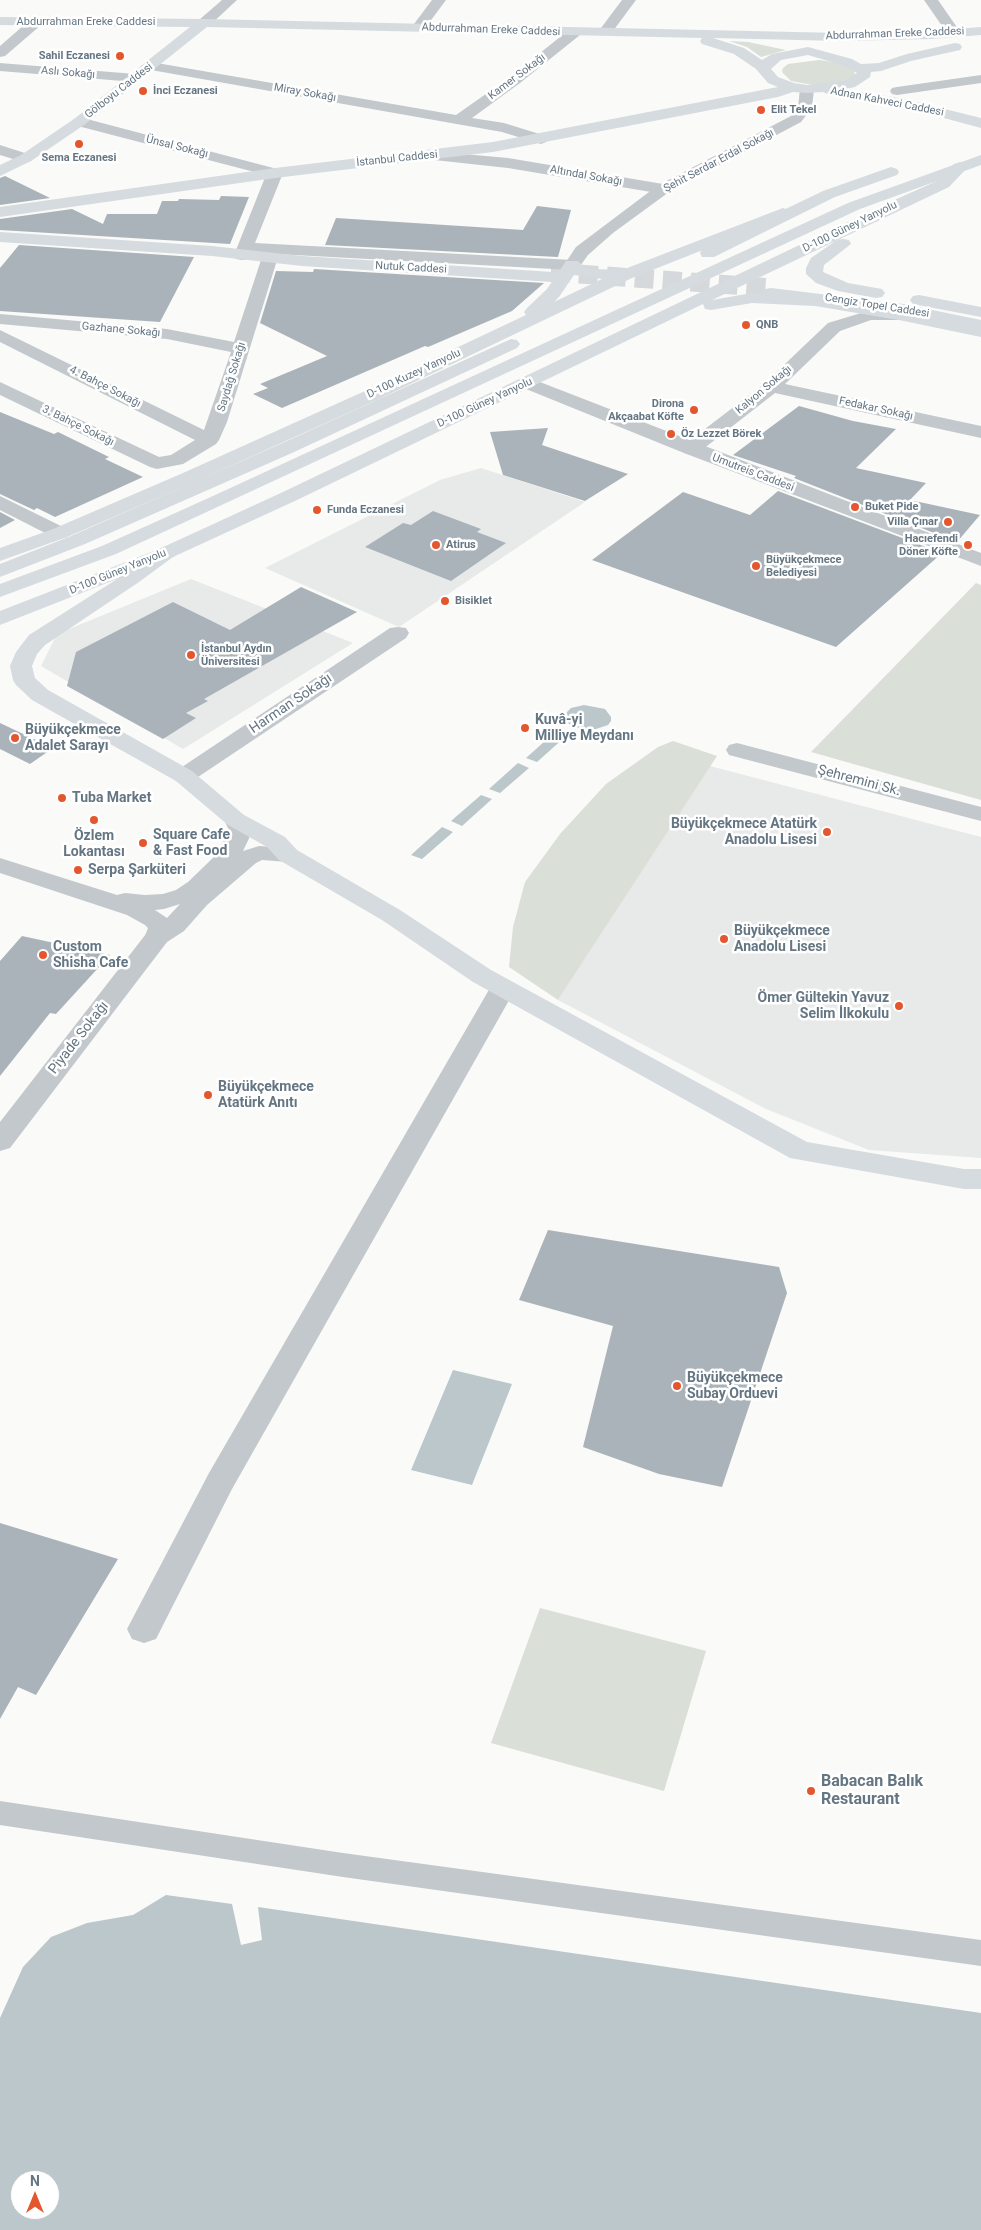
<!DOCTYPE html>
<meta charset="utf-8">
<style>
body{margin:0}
#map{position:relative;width:981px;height:2230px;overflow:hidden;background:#fafaf8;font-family:Roboto,sans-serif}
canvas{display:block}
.north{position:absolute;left:10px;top:2170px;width:50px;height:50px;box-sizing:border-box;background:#fff;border:1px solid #c1c8cd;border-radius:50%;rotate:0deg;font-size:14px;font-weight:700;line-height:20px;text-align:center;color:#657683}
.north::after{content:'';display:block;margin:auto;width:18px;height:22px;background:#e4572e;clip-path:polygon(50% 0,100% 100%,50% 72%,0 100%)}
</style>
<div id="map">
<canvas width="981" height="2230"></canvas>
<div class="north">N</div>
</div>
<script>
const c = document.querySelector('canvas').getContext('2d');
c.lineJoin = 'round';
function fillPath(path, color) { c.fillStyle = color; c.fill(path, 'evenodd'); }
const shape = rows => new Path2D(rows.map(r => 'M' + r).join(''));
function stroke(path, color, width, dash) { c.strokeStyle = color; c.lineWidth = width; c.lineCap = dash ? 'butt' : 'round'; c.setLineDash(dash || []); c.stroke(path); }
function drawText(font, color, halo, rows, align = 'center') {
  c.font = font + ' Roboto,sans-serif'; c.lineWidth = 5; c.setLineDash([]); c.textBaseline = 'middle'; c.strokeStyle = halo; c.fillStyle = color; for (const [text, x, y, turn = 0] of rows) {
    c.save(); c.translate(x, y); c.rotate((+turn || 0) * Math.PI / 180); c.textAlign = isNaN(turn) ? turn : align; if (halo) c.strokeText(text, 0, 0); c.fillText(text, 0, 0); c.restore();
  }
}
fillPath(shape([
 [481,468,585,502,399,627,265,568,440,480],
 [191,579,353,643,183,749,41,666,57,634],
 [710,766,981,837,981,1158,869,1150,766,1109,558,1000]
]), '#e8e9e9');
fillPath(shape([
 [729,41,748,42,786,50,761,57,747,47],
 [819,60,841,63,854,71,855,75,853,79,813,85,791,81,782,72,783,68,788,64],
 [976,583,981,585,981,800,811,752],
 [673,741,717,756,558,1000,509,967,513,927,525,882,560,834,606,784,658,747],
 [540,1608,706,1651,664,1791,491,1743]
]), '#dadfd7');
fillPath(shape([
 [584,705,605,709,611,717,611,721,608,725,596,729,581,729,569,724,566,720,567,712,571,708],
 [554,733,565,737,537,762,526,758],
 [518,763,529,768,500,793,489,789],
 [481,795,492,799,462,826,451,821],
 [442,827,453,832,422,859,411,855],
 [453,1370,512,1384,472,1485,411,1470],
 [166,1895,232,1904,241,1945,262,1940,258,1907,981,2013,981,2230,0,2230,0,2018,23,1967,51,1937,87,1923,133,1915],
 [20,2180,50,2180,50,2210,20,2210]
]), '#bbc7cb');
fillPath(shape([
 [5,176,50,198,0,205,0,178],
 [221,196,249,197,230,244,0,230,0,219,72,209,103,224,107,214,157,214,162,201,178,201,179,199,219,200],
 [537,206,571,210,558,257,325,245,336,218,523,230],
 [19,245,194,257,160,322,0,311,0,268],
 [314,269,544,283,512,311,428,347,425,346,282,408,253,394,268,388,260,384,327,356,260,323,276,271,313,272],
 [799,406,853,421,896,429,856,468,926,483,910,500,980,515,957,542,794,478,796,476,733,455],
 [0,412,54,434,58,432,109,457,105,459,143,477,55,517,37,508,34,510,0,494],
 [548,428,542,445,628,474,585,501,503,475,490,432],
 [778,491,942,553,836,647,592,560,683,492,750,515],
 [433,511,481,529,477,532,506,543,451,581,365,547,403,523,411,525],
 [0,512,15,520,0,528],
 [301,587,357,612,204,699,208,701,186,713,196,718,163,739,67,686,76,652,173,602,230,630],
 [0,723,53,748,30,764,0,749],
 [22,936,110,955,56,1014,50,1013,0,1076,0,961],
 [548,1230,779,1267,787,1293,722,1487,659,1474,583,1447,613,1326,519,1300],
 [0,1523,118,1559,36,1695,18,1687,0,1719]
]), '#aab3b9');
stroke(shape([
 [551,272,557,272]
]), '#d5d9db', 15, [15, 8]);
stroke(shape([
 [551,272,774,288]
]), '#d5d9db', 19, [19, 9]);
fillPath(shape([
 [0,1801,343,1853,981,1940,981,1966,343,1877,0,1825,0,1801]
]), '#c3c8cc');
fillPath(shape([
 [222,0,237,0,209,26,199,26,197,23,199,20,222,0],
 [432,0,446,0,423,31,413,31,411,28,432,0],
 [622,0,636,0,610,35,600,35,598,32,622,0],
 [924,0,938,0,961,33,959,36,949,36,924,0],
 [36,18,41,19,43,22,41,25,5,56,0,57,0,46,31,19,36,18],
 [575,28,580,29,582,32,580,35,520,83,472,118,504,123,546,136,549,139,546,142,541,144,502,132,151,70,144,66,151,62,456,115,510,77,570,29,575,28],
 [0,63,135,74,142,78,135,82,0,71,0,63],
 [981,75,981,83,897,95,892,94,890,91,892,88,897,87,981,75],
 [79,117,281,170,283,173,255,243,572,260,578,261,580,265,578,269,572,270,276,254,278,257,227,422,219,440,216,444,183,464,157,469,150,467,0,395,0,382,159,457,171,455,195,440,0,342,0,330,204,430,231,352,167,339,0,324,0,314,167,329,234,342,262,257,265,253,251,252,248,259,242,260,236,259,234,255,266,175,74,125,71,122,74,119,79,117],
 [0,145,31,155,34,158,31,161,26,163,0,155,0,145],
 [430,151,508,158,663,184,669,186,671,189,669,192,663,194,508,168,425,159,422,156,425,153,430,151],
 [871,310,899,310,905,311,908,315,905,319,899,320,871,320,840,331,785,384,981,426,981,438,775,393,698,453,691,455,684,453,681,449,684,445,765,383,828,323,871,310],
 [0,496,67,529,70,533,67,537,60,539,53,537,0,510,0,496],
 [398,627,406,628,409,633,406,638,192,781,184,783,176,781,172,776,176,771,390,628,398,627],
 [737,743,981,807,981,821,729,755,726,750,729,745,737,743],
 [158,928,167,930,171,936,167,942,10,1148,0,1151,0,1122,149,930,158,928],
 [503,980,512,982,516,988,232,1489,156,1639,144,1643,132,1639,127,1629,209,1473,490,988,494,982,503,980]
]), '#c3c8cc');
fillPath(shape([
 [807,85,812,86,814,89,812,108,801,122,669,192,613,233,588,255,578,269,566,269,564,265,576,247,657,186,791,116,798,107,800,89,802,86,807,85],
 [527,377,981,553,981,566,684,453,521,387,518,383,521,379,527,377],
 [236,813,244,815,253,830,243,851,259,846,288,848,297,850,300,855,297,860,288,862,262,860,256,863,207,905,184,931,167,942,158,944,149,942,145,936,148,928,145,925,127,915,0,873,0,858,117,895,125,893,145,895,163,894,176,890,188,882,217,854,229,830,224,820,228,815,236,813],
 [180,904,167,918,155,910,164,909,180,904]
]), '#c3c8cc');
fillPath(shape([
 [0,17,204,19,841,33,931,31,981,27,981,35,931,39,841,41,713,38,744,48,762,60,772,54,808,47,852,59,861,64,879,63,907,54,955,43,960,44,962,47,960,50,911,61,881,71,871,72,870,77,855,87,845,89,904,99,981,118,981,128,903,107,830,95,823,92,807,93,793,92,778,97,493,152,275,178,0,217,0,207,275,168,493,142,778,87,768,83,756,69,734,54,702,44,700,41,702,38,207,27,84,125,31,161,0,176,0,165,21,155,74,119,190,27,0,25,0,17],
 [808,55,842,65,857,73,846,80,807,85,794,83,778,77,771,69,781,60,808,55],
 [0,232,212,246,302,256,553,272,559,273,562,277,559,281,553,282,302,266,212,256,0,242,0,232],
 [771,288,903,304,981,320,981,330,903,314,765,297,762,293,765,289,771,288],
 [166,547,173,549,176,553,173,557,139,582,45,645,37,654,32,666,35,678,48,690,192,771,244,815,285,837,297,850,400,910,491,970,807,1142,964,1169,981,1169,981,1189,964,1189,790,1158,473,982,382,920,279,860,267,847,228,825,176,781,32,700,16,685,13,680,10,666,16,652,29,635,125,574,159,549,166,547]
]), '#d6dbdf');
fillPath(shape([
 [960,162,966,164,968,167,949,187,712,300,752,293,815,296,899,310,981,327,981,337,899,320,815,306,752,303,711,310,705,309,703,304,297,500,173,557,0,625,0,611,159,549,283,492,881,206,937,181,954,164,960,162],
 [783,208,789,210,791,213,789,216,632,278,379,399,197,481,67,537,0,561,0,548,53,529,183,473,365,391,526,315,524,312,527,308,547,289,566,261,578,261,585,268,591,269,622,270,783,208],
 [574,275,602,279,554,302,559,297,574,275],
 [843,239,849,240,851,244,824,265,823,272,848,283,882,289,885,293,882,297,876,298,838,291,816,283,806,274,806,268,811,258,837,240,843,239],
 [919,295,981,307,981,317,913,304,910,300,913,296,919,295]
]), '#d6dbdf');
fillPath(shape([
 [981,155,981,165,860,209,116,554,0,597,0,584,102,546,213,496,848,203,981,155],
 [891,167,897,169,899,172,897,175,835,197,714,257,702,257,700,253,702,249,823,191,891,167],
 [511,339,517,340,520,344,517,348,292,453,85,544,0,577,0,564,71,536,278,445,511,339]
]), '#d6dbdf');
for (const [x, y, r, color] of [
 [120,56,5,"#e4572e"],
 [143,91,5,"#e4572e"],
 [761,110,5,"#e4572e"],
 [79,144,5,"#e4572e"],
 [746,325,5,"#e4572e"],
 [694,410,5,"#e4572e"],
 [671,434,5,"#e4572e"],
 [855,507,5,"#e4572e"],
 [317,510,5,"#e4572e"],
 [948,522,5,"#e4572e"],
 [436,545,5,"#e4572e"],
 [968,545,5,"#e4572e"],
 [756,566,5,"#e4572e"],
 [445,601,5,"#e4572e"],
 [191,655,5,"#e4572e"],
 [525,728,5,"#e4572e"],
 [15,738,5,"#e4572e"],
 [62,798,5,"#e4572e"],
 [94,820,5,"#e4572e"],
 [827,832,5,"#e4572e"],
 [143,843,5,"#e4572e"],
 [78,870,5,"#e4572e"],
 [724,939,5,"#e4572e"],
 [43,955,5,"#e4572e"],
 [899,1006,5,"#e4572e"],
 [208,1095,5,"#e4572e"],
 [677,1386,5,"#e4572e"],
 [811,1791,5,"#e4572e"]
]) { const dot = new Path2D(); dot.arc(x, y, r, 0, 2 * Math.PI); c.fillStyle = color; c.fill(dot); stroke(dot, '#fff', 2); }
drawText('11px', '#657683', '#fff', [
 ["Abdurrahman Ereke Caddesi",86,22],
 ["Abdurrahman Ereke Caddesi",491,30,2],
 ["Abdurrahman Ereke Caddesi",895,34,-2],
 ["Aslı Sokağı",68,73,5],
 ["Kamer Sokağı",517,77,-37],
 ["Gölboyu Caddesi",119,91,-38],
 ["Miray Sokağı",305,93,10],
 ["Adnan Kahveci Caddesi",887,102,11],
 ["Ünsal Sokağı",177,147,14],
 ["İstanbul Caddesi",397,159,-6],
 ["Şehit Serdar Erdal Sokağı",719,161,-28],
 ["Altındal Sokağı",586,176,10],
 ["D-100 Güney Yanyolu",850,227,-26],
 ["Nutuk Caddesi",411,268,3],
 ["Cengiz Topel Caddesi",877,306,9],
 ["Gazhane Sokağı",121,330,5],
 ["D-100 Kuzey Yanyolu",414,374,-25],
 ["Saydağ Sokağı",232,377,-73],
 ["4. Bahçe Sokağı",105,387,27],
 ["Kalyon Sokağı",764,390,-40],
 ["D-100 Güney Yanyolu",485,403,-25],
 ["Fedakar Sokağı",876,409,12],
 ["3. Bahçe Sokağı",78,426,26],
 ["Umutreis Caddesi",753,473,21],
 ["D-100 Güney Yanyolu",118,572,-22]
]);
drawText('bold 11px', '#657683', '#fff', [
 ["Sahil Eczanesi",110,56,"right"],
 ["İnci Eczanesi",153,91],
 ["Elit Tekel",771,110],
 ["Sema Eczanesi",79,158,"center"],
 ["QNB",756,325],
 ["Dirona",684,404,"right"],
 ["Akçaabat Köfte",684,417,"right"],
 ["Öz Lezzet Börek",681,434],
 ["Buket Pide",865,507],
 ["Funda Eczanesi",327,510],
 ["Villa Çınar",938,522,"right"],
 ["Hacıefendi",958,539,"right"],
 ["Döner Köfte",958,552,"right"],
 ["Atirus",446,545],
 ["Büyükçekmece",766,560],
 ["Belediyesi",766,573],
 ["Bisiklet",455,601],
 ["İstanbul Aydın",201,649],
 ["Üniversitesi",201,662]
], 'left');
drawText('14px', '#657683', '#fff', [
 ["Harman Sokağı",291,704,-34],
 ["Şehremini Sk.",859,781,15],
 ["Piyade Sokağı",79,1038,-52]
]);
drawText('bold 14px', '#657683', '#fff', [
 ["Kuvâ-yi",535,720],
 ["Milliye Meydanı",535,736],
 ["Büyükçekmece",25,730],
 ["Adalet Sarayı",25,746],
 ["Tuba Market",72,798],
 ["Büyükçekmece Atatürk",817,824,"right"],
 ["Anadolu Lisesi",817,840,"right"],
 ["Square Cafe",153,835],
 ["& Fast Food",153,851],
 ["Özlem",94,836,"center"],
 ["Lokantası",94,852,"center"],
 ["Serpa Şarküteri",88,870],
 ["Büyükçekmece",734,931],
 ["Anadolu Lisesi",734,947],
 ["Custom",53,947],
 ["Shisha Cafe",53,963],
 ["Ömer Gültekin Yavuz",889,998,"right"],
 ["Selim İlkokulu",889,1014,"right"],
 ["Büyükçekmece",218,1087],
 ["Atatürk Anıtı",218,1103],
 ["Büyükçekmece",687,1378],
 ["Subay Orduevi",687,1394]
], 'left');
drawText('bold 16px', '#657683', '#fff', [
 ["Babacan Balık",821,1782],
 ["Restaurant",821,1800]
], 'left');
</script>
